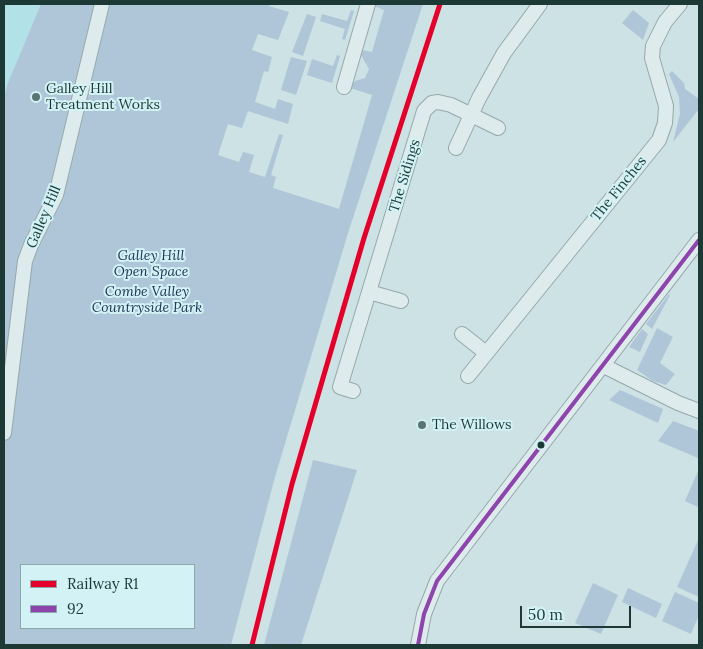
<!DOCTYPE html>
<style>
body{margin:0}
#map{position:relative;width:703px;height:649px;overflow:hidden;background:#cce2e4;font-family:Lora,serif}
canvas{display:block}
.frame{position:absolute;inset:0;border:5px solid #1d3936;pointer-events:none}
.legend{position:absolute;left:20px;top:564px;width:175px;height:65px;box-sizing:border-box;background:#d2f2f6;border:1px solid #8aa8a9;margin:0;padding:6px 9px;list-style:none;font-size:15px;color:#1d3936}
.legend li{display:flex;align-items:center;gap:10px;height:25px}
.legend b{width:25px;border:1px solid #8aa8a9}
.scale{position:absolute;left:520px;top:606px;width:111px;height:22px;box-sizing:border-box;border:2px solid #1d3936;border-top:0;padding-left:6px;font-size:15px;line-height:18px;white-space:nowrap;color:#1d3936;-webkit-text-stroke:4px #d2f2f6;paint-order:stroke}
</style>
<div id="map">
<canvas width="703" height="649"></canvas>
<div class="frame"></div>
<ul class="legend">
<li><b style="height:6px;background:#e4002b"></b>Railway R1</li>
<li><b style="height:6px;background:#8e44ad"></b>92</li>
</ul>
<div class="scale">50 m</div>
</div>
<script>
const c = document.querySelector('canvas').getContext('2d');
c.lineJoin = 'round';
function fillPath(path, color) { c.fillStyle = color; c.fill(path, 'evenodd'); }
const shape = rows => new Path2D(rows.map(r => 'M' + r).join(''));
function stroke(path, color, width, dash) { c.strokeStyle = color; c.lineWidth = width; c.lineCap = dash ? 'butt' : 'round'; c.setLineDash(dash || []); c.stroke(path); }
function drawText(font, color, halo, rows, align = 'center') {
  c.font = font + ' Lora,serif'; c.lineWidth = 4; c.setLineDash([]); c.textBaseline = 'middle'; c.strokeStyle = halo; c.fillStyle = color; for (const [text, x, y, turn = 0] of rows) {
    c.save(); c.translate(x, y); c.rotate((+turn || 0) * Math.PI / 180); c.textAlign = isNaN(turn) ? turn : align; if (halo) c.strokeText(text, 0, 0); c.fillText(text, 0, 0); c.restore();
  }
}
fillPath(shape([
 [4,4,270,4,269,6,289,12,278,40,258,34,252,50,272,57,268,72,264,71,255,102,275,109,278,99,293,104,288,124,248,111,242,128,228,124,218,155,239,162,243,152,254,155,249,172,265,177,279,134,283,135,271,175,276,177,273,188,339,209,372,95,350,88,355,81,365,78,369,69,361,55,362,50,372,52,384,10,374,6,374,4,423,4,348,233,275,477,231,645,4,645],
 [21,565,194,565,194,628,21,628],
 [351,10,354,11,345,40,342,39,345,29,320,21,322,14,347,21],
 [633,10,649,23,643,40,622,23],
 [307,14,316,17,303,56,292,52],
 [337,55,340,56,332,83,307,75,312,59,333,66],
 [291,57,307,61,296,95,281,90],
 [672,71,684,83,685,89,699,99,699,109,673,142,680,114,679,97,669,74],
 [669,294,670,295,652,329,646,324],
 [657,328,673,337,660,363,675,374,666,385,653,381,637,370],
 [642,329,648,334,640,352,629,347],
 [620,390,663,409,658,423,609,400],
 [673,421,699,431,698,458,658,441],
 [313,460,357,470,301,645,264,645],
 [699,469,699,504,698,507,685,501],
 [699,538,699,597,677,587],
 [593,583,618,595,601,634,575,623],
 [628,588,662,604,656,618,622,602],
 [675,592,699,603,699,615,691,634,662,621]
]), '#aec6d7');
fillPath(shape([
 [4,4,41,4,8,83,4,98]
]), '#b3e1e8');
const street = shape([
 [344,87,368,4],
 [456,148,479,98,504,53,540,4],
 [369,292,401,301],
 [462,334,486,353],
 [604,366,678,403,699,411],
 [468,376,659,140,665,123,666,106,652,58,653,46,665,22,680,4],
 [353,391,340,387,424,111,432,103,438,102,451,105,498,128],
 [4,433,25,261,31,245,56,195,102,4],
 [418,645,424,614,437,581,699,240]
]);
stroke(street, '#96a8a9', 16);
stroke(street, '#deebec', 14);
stroke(shape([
 [418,645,424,614,437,581,699,240]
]), '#8e44ad', 4);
stroke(shape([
 [252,645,292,484,364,238,440,4]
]), '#e4002b', 5);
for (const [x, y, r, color] of [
 [36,97,5,"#5a7473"],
 [422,425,5,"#5a7473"],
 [541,445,4.5,"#1d3936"]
]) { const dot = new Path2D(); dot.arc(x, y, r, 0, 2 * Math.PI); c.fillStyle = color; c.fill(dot); stroke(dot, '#d2f2f6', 2); }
drawText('14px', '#1d3936', '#d2f2f6', [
 ["Galley Hill",46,89],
 ["Treatment Works",46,105],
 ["The Willows",432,425]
], 'left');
drawText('14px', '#1d3936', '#d2f2f6', [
 ["The Sidings",405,176,-73],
 ["The Finches",619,189,-51],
 ["Galley Hill",44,217,-67]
]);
drawText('italic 14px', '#233556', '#d2f2f6', [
 ["Galley Hill",151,256],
 ["Open Space",151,272],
 ["Combe Valley",147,292],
 ["Countryside Park",147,308]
]);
</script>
